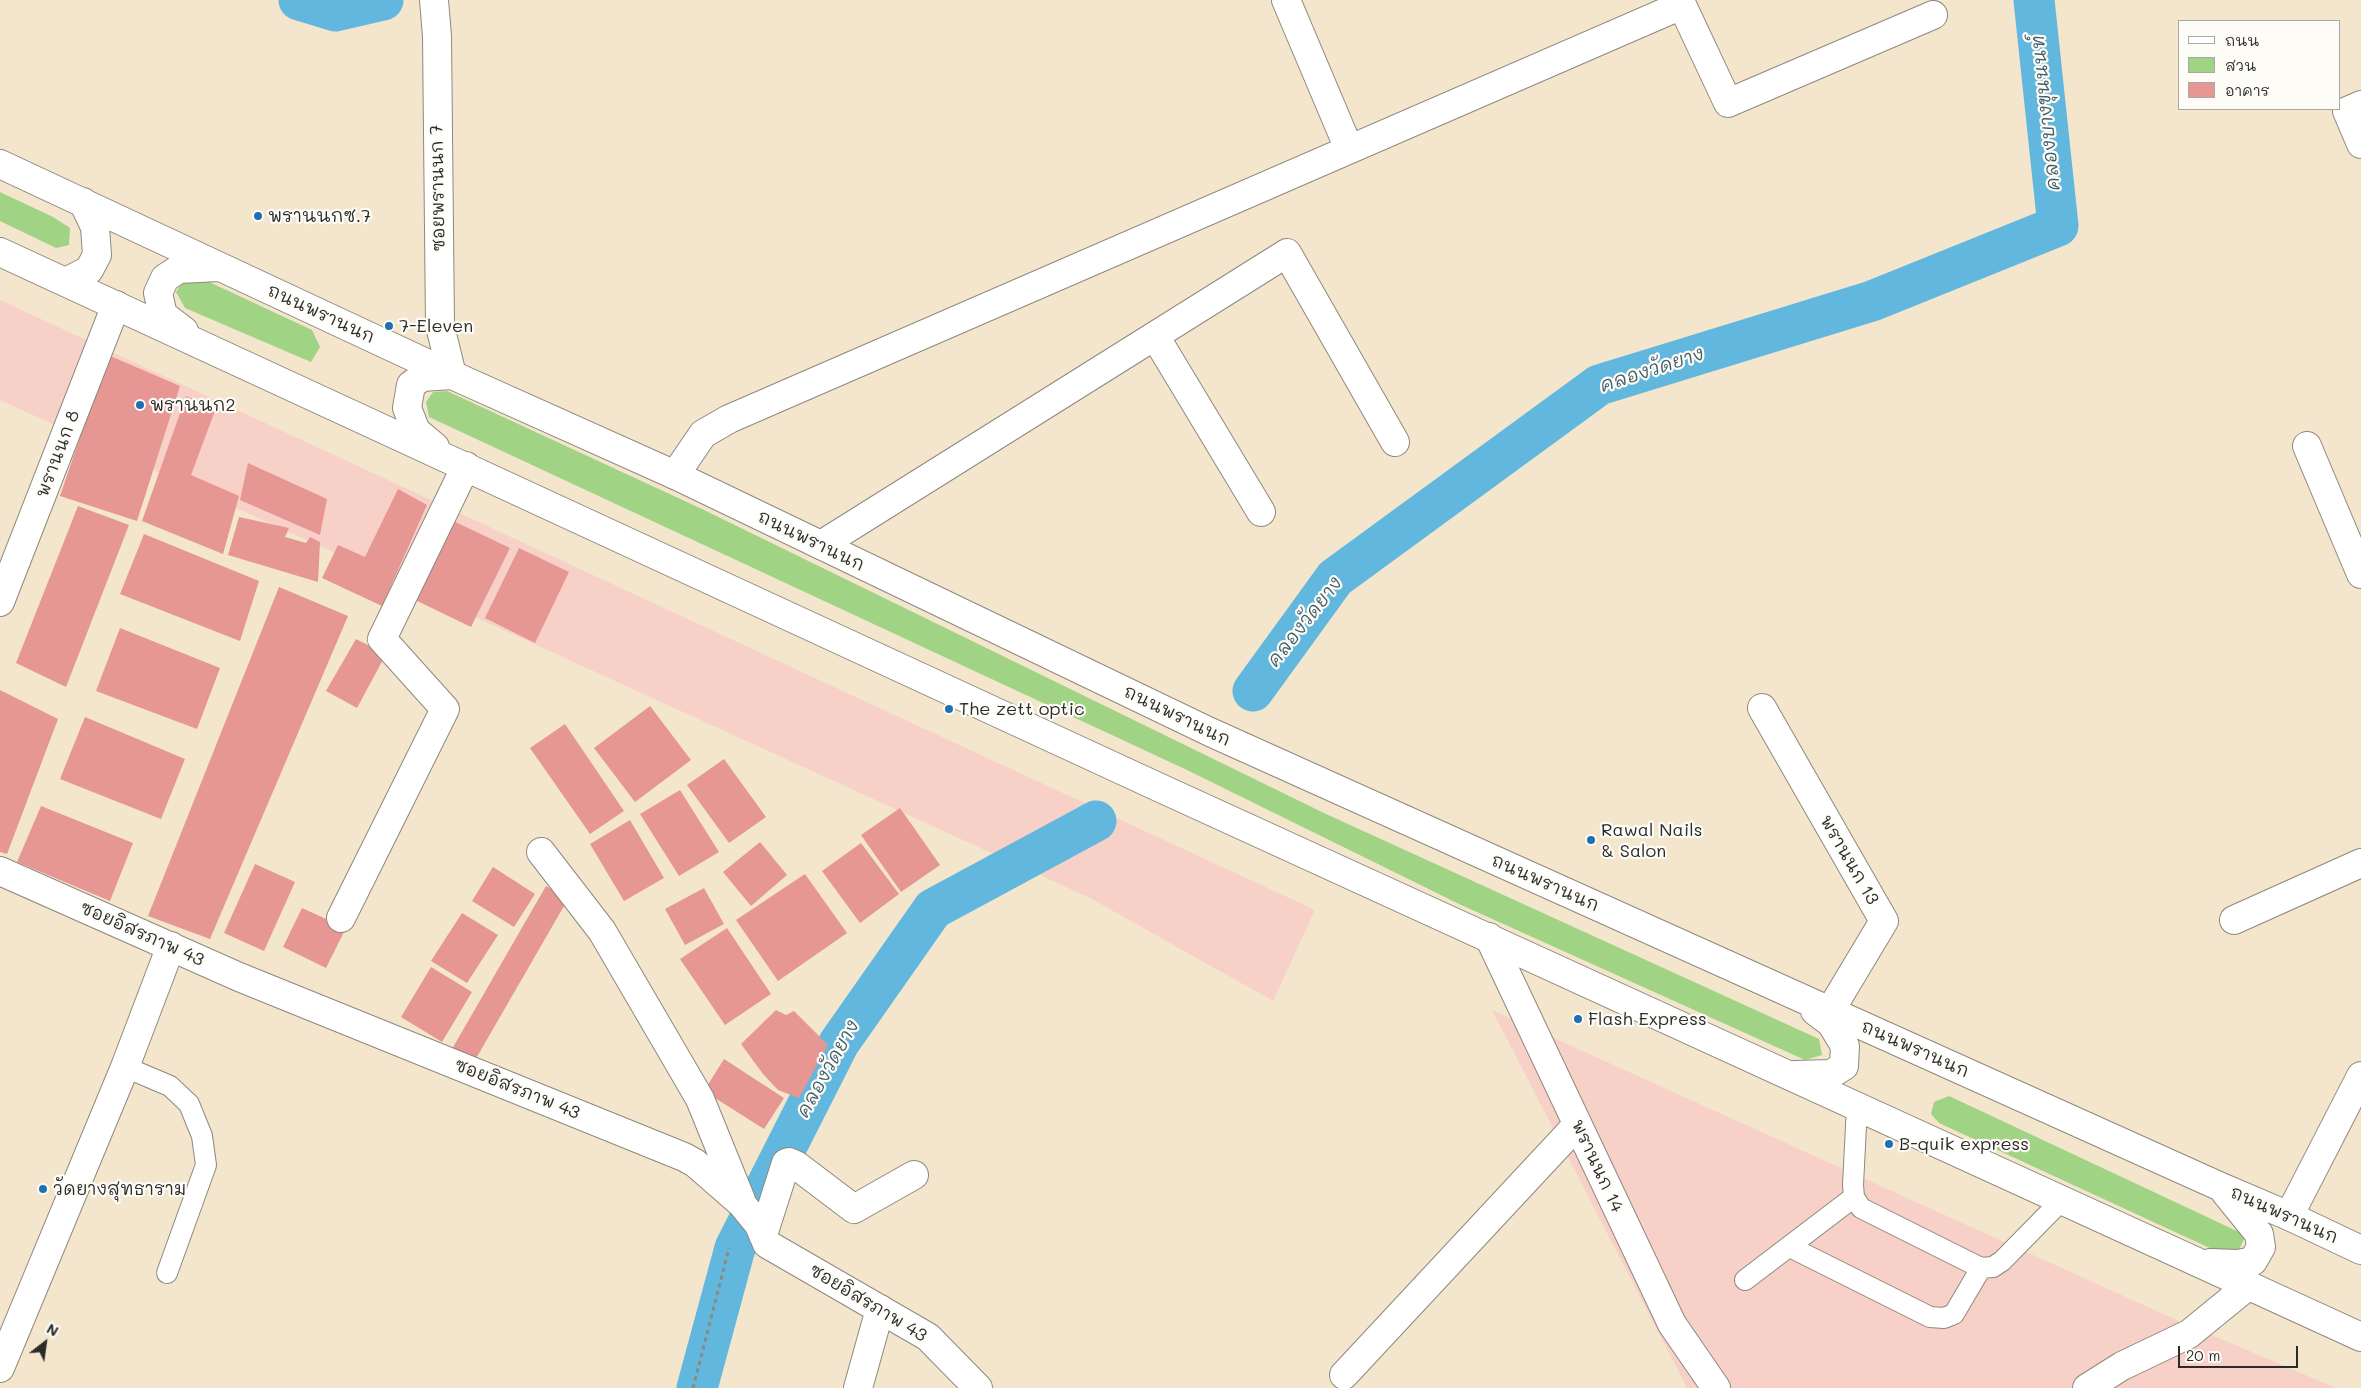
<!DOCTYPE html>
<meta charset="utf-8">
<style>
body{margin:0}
#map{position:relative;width:2361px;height:1388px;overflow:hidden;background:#f3e6cd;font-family:Mali,"Playpen Sans Thai",sans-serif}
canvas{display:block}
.legend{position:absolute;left:2178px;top:20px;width:162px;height:90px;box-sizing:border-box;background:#fdfcf7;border:1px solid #a9a8a5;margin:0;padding:6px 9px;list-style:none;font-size:15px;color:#2b2b2b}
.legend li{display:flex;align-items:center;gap:10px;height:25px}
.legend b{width:25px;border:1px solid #a9a8a5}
.north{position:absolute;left:20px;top:1318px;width:50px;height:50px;-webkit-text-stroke:4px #fdfcf7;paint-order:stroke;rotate:30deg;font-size:14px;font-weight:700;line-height:20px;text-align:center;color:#2b2b2b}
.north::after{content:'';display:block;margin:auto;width:18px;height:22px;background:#2b2b2b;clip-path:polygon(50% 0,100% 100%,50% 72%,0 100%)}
.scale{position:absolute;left:2178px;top:1346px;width:120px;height:22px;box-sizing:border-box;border:2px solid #2b2b2b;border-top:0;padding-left:6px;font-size:15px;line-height:18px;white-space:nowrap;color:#2b2b2b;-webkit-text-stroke:4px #fdfcf7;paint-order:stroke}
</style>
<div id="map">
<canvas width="2361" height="1388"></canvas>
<ul class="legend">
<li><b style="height:6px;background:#fff"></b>ถนน</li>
<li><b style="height:14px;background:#a0d383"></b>สวน</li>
<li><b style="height:14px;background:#e69693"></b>อาคาร</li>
</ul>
<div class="north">N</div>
<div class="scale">20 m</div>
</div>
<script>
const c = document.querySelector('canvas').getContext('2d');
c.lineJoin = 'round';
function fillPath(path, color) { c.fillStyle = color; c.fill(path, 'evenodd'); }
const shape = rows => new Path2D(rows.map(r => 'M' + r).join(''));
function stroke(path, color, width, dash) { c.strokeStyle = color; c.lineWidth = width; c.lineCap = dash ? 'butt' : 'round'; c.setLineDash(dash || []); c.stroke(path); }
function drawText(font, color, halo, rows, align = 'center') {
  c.font = font + ' Mali,"Playpen Sans Thai",sans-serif'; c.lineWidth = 4.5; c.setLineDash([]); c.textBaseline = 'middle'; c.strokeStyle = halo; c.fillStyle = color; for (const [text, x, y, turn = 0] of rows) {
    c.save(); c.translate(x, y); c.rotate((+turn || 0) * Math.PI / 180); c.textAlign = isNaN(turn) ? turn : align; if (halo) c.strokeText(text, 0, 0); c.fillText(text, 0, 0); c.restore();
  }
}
fillPath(shape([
 [0,300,1315,910,1273,1001,1090,898,0,400],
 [1492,1010,2181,1322,2336,1388,1687,1388]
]), '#f7d1c7');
fillPath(shape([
 [0,192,53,217,70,228,69,245,56,248,0,221],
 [184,280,205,280,312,330,320,347,311,362,185,308,176,292],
 [447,391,702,509,1326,814,1819,1039,1822,1055,1805,1060,1459,904,1187,770,429,417,426,402,433,392],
 [1949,1096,2239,1232,2244,1239,2239,1250,2227,1256,1939,1123,1931,1114,1934,1102]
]), '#a0d383');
stroke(shape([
 [299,0,335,11,383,0],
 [1253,691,1335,578,1599,385,1872,301,2058,226,2034,0],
 [697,1388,735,1248,839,1043,933,909,1096,821]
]), '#61b7de', 41);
fillPath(shape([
 [108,355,180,386,137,521,60,496],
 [186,396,216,408,191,475,239,496,223,554,142,521],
 [248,463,327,499,320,535,240,500],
 [398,489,427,505,382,606,322,578,338,545,365,557],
 [78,506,129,525,66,687,16,663],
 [239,517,289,528,285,537,306,543,310,537,320,542,318,582,228,555],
 [447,518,510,548,471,627,409,597],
 [144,534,259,581,240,641,120,594],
 [519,548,569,572,535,643,485,618],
 [279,587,348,616,210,939,148,916],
 [120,628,220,668,197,729,96,691],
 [356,639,386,654,357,708,326,691],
 [0,690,58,719,7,854,0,852],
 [650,706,691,760,635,802,594,748],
 [85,717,185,759,161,819,60,779],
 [565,724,624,811,590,834,530,748],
 [724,759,766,817,729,843,687,785],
 [680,790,719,852,679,876,640,814],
 [41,806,133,843,110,901,17,862],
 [900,808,940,865,901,892,861,835],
 [630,820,664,878,624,901,590,844],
 [760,842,787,875,751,906,723,872],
 [861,843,899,894,860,923,822,871],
 [255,864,295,882,264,951,224,933],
 [493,867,535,894,514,927,472,901],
 [805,874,847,933,778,981,736,920],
 [546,886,568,899,474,1062,452,1049],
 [704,888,724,924,685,945,665,909],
 [302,908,346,928,326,968,283,947],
 [462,913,498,935,467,983,431,961],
 [727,928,771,994,725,1025,680,959],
 [431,967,472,992,442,1042,401,1017],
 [776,1010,786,1015,794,1011,828,1045,799,1098,778,1090,763,1074,741,1044],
 [724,1059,784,1098,764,1129,704,1091]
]), '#e69693');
const service = shape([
 [125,1067,170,1086,189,1104,202,1136,206,1165,167,1273],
 [1857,1106,1853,1185,1854,1197,1861,1208,1981,1268,1993,1267,2002,1261,2062,1200],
 [1790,1247,1930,1317,1944,1318,1954,1314,1981,1268],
 [1745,1280,1854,1197]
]);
const minor = shape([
 [434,0,437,36,440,326,452,375],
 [1286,0,1349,149],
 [2361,105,2347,111,2361,144],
 [1155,336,1261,512],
 [2307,446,2361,574],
 [675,475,703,434,729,419,1682,5,1728,103,1933,15],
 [821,545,1287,253,1395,442],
 [0,602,116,305],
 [1762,708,1884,921,1830,1011],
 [541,852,602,931,700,1099,741,1200],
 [0,871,239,977,684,1157,695,1163,742,1204,759,1225,767,1244,928,1337,978,1388],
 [341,918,445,709,382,639,466,466],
 [2234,920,2361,863],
 [1489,937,1672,1324,1716,1388],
 [2289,1216,2361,1076],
 [763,1235,786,1163,789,1162,796,1165,854,1209,914,1175],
 [0,1368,125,1067,171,946],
 [1344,1375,1577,1125],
 [858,1388,880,1309],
 [2087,1388,2122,1366,2189,1334,2249,1285]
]);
const secondary = shape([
 [0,164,441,370,675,475,1210,732,2221,1187,2289,1216,2361,1250],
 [0,252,1156,786,2361,1337],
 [66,282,89,270,97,255,95,227,83,202],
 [184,331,163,315,158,293,165,278,179,269,218,267],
 [435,447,416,431,407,408,411,385,422,377,452,375],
 [1794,1075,1831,1074,1844,1066,1845,1046,1831,1023,1815,1011],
 [2210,1263,2238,1264,2253,1261,2261,1247,2259,1234,2225,1192]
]);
stroke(service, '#8f887c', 22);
stroke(minor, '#8f887c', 30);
stroke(secondary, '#8f887c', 30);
stroke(shape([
 [693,1388,729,1248]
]), '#8f887c', 3, [4, 4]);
stroke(service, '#fff', 20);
stroke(minor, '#fff', 28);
stroke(secondary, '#fff', 28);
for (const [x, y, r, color] of [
 [258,216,5,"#1f6fb2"],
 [389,326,5,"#1f6fb2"],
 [140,405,5,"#1f6fb2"],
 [949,709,5,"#1f6fb2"],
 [1591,840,5,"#1f6fb2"],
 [1578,1019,5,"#1f6fb2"],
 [1889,1144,5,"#1f6fb2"],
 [43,1189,5,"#1f6fb2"]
]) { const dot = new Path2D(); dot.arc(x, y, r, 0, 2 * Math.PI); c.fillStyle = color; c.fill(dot); stroke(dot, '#fdfcf7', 2); }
drawText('18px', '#2b2b2b', '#fdfcf7', [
 ["ซอยพรานนก 7",438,188,-91],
 ["ถนนพรานนก",321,314,25],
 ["พรานนก 8",58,454,-69],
 ["ถนนพรานนก",811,541,26],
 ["ถนนพรานนก",1177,716,26],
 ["พรานนก 13",1849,860,60],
 ["ถนนพรานนก",1545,883,24],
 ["ซอยอิสรภาพ 43",142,934,24],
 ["ถนนพรานนก",1915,1049,24],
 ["ซอยอิสรภาพ 43",517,1089,22],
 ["พรานนก 14",1597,1166,65],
 ["ถนนพรานนก",2284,1215,24],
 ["ซอยอิสรภาพ 43",868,1303,31]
]);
drawText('18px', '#2b2b2b', '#fdfcf7', [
 ["พรานนกซ.7",268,216],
 ["7-Eleven",399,326],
 ["พรานนก2",150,405],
 ["The zett optic",959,709],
 ["Rawal Nails",1601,830],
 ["& Salon",1601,851],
 ["Flash Express",1588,1019],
 ["B-quik express",1899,1144],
 ["วัดยางสุทธาราม",53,1189]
], 'left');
drawText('italic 19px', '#3e5c6a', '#fdfcf7', [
 ["คลองบางขุนนนท์",2046,113,-96],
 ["คลองวัดยาง",1652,370,-18],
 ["คลองวัดยาง",1305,622,-52],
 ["คลองวัดยาง",828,1069,-61]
]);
</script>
